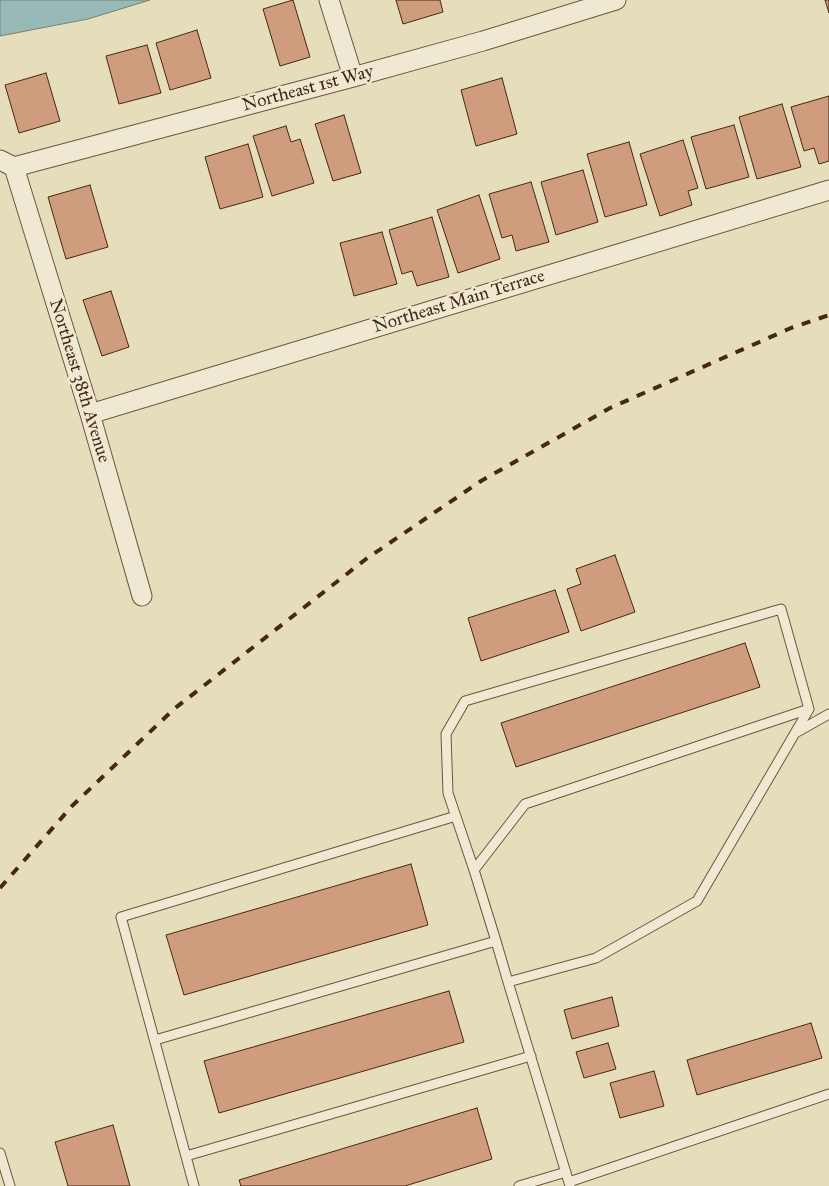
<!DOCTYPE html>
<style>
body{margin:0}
canvas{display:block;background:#e6ddbb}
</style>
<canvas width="829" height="1186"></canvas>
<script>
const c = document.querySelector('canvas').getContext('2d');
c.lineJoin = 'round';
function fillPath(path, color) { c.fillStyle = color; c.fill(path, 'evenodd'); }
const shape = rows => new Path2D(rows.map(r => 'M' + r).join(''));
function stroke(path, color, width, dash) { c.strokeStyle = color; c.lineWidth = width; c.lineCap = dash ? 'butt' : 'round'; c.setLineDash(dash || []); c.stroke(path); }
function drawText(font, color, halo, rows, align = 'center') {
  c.font = font + ' "IM FELL Great Primer",serif'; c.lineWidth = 5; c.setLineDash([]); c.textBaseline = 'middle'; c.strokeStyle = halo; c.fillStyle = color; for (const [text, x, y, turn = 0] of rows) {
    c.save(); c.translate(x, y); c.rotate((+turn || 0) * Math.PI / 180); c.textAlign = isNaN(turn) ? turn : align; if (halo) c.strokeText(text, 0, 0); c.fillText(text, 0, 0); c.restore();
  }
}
const water = shape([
 [0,0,150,0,88,19,0,36,0,0]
]);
fillPath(water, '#97bab7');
stroke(water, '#778075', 1);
const building = shape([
 [293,0,310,57,280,66,263,9,293,0],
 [396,0,440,0,443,12,403,24,396,0],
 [825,0,829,0,829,13,825,0],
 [197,30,211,78,170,90,156,43,197,30],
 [147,45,161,93,119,104,106,56,147,45],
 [46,73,60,121,19,133,5,85,46,73],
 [502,78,517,134,476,146,461,90,502,78],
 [829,96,829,161,819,164,814,148,804,151,791,107,829,96],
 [782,104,801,167,757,179,739,117,782,104],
 [344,115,361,173,333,181,315,124,344,115],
 [734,125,749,177,706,189,691,137,734,125],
 [286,126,291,142,300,139,314,183,272,196,253,136,286,126],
 [683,140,698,188,688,191,692,205,660,216,640,154,683,140],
 [629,142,647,205,605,217,587,154,629,142],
 [248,144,263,197,220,209,205,157,248,144],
 [583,170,598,222,556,235,541,182,583,170],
 [531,182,549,242,516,251,512,235,502,238,489,194,531,182],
 [90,185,108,247,66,259,48,197,90,185],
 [479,195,500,259,458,273,437,210,479,195],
 [432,217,449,277,417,286,412,271,402,274,389,230,432,217],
 [382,232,397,284,354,296,340,243,382,232],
 [111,291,129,347,102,356,83,300,111,291],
 [615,555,635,612,581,631,567,589,581,584,576,569,615,555],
 [555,590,569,632,481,661,468,618,555,590],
 [745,643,760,687,516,767,501,723,745,643],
 [411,864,428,925,184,995,166,935,411,864],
 [449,991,464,1042,219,1113,204,1061,449,991],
 [612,997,619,1026,572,1039,564,1010,612,997],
 [811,1023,822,1058,697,1095,687,1060,811,1023],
 [608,1043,616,1069,584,1078,576,1052,608,1043],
 [654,1071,664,1106,620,1118,610,1083,654,1071],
 [477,1108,492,1159,405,1186,241,1186,239,1180,477,1108],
 [113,1125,130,1186,68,1186,55,1142,113,1125]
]);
fillPath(building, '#d09c7e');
stroke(building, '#462813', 1);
const lane = shape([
 [797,732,829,714],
 [474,870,525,804,809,709],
 [508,982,596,958,697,901,809,709,781,609,465,701,446,734,448,793,474,870,496,941,508,982,570,1186],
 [155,1040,496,941],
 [0,1153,10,1186],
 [186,1156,531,1056],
 [569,1182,829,1094],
 [194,1186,121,917,456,816],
 [519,1186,566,1172]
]);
const street = shape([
 [329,0,353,77],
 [0,160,14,167,353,77,483,41,616,0],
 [14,167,90,414,142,596],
 [90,414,829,190]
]);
stroke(lane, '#6e553d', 11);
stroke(street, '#6e553d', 21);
stroke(lane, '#efe9d3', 9);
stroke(street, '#efe9d3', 19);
stroke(shape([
 [0,888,72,806,174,709,366,559,481,481,610,408,791,328,829,315]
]), '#462813', 4, [9, 9]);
drawText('18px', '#462813', '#efe9d3', [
 ["Northeast 1st Way",308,89,-15],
 ["Northeast Main Terrace",459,302,-17],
 ["Northeast 38th Avenue",79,381,73]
]);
</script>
